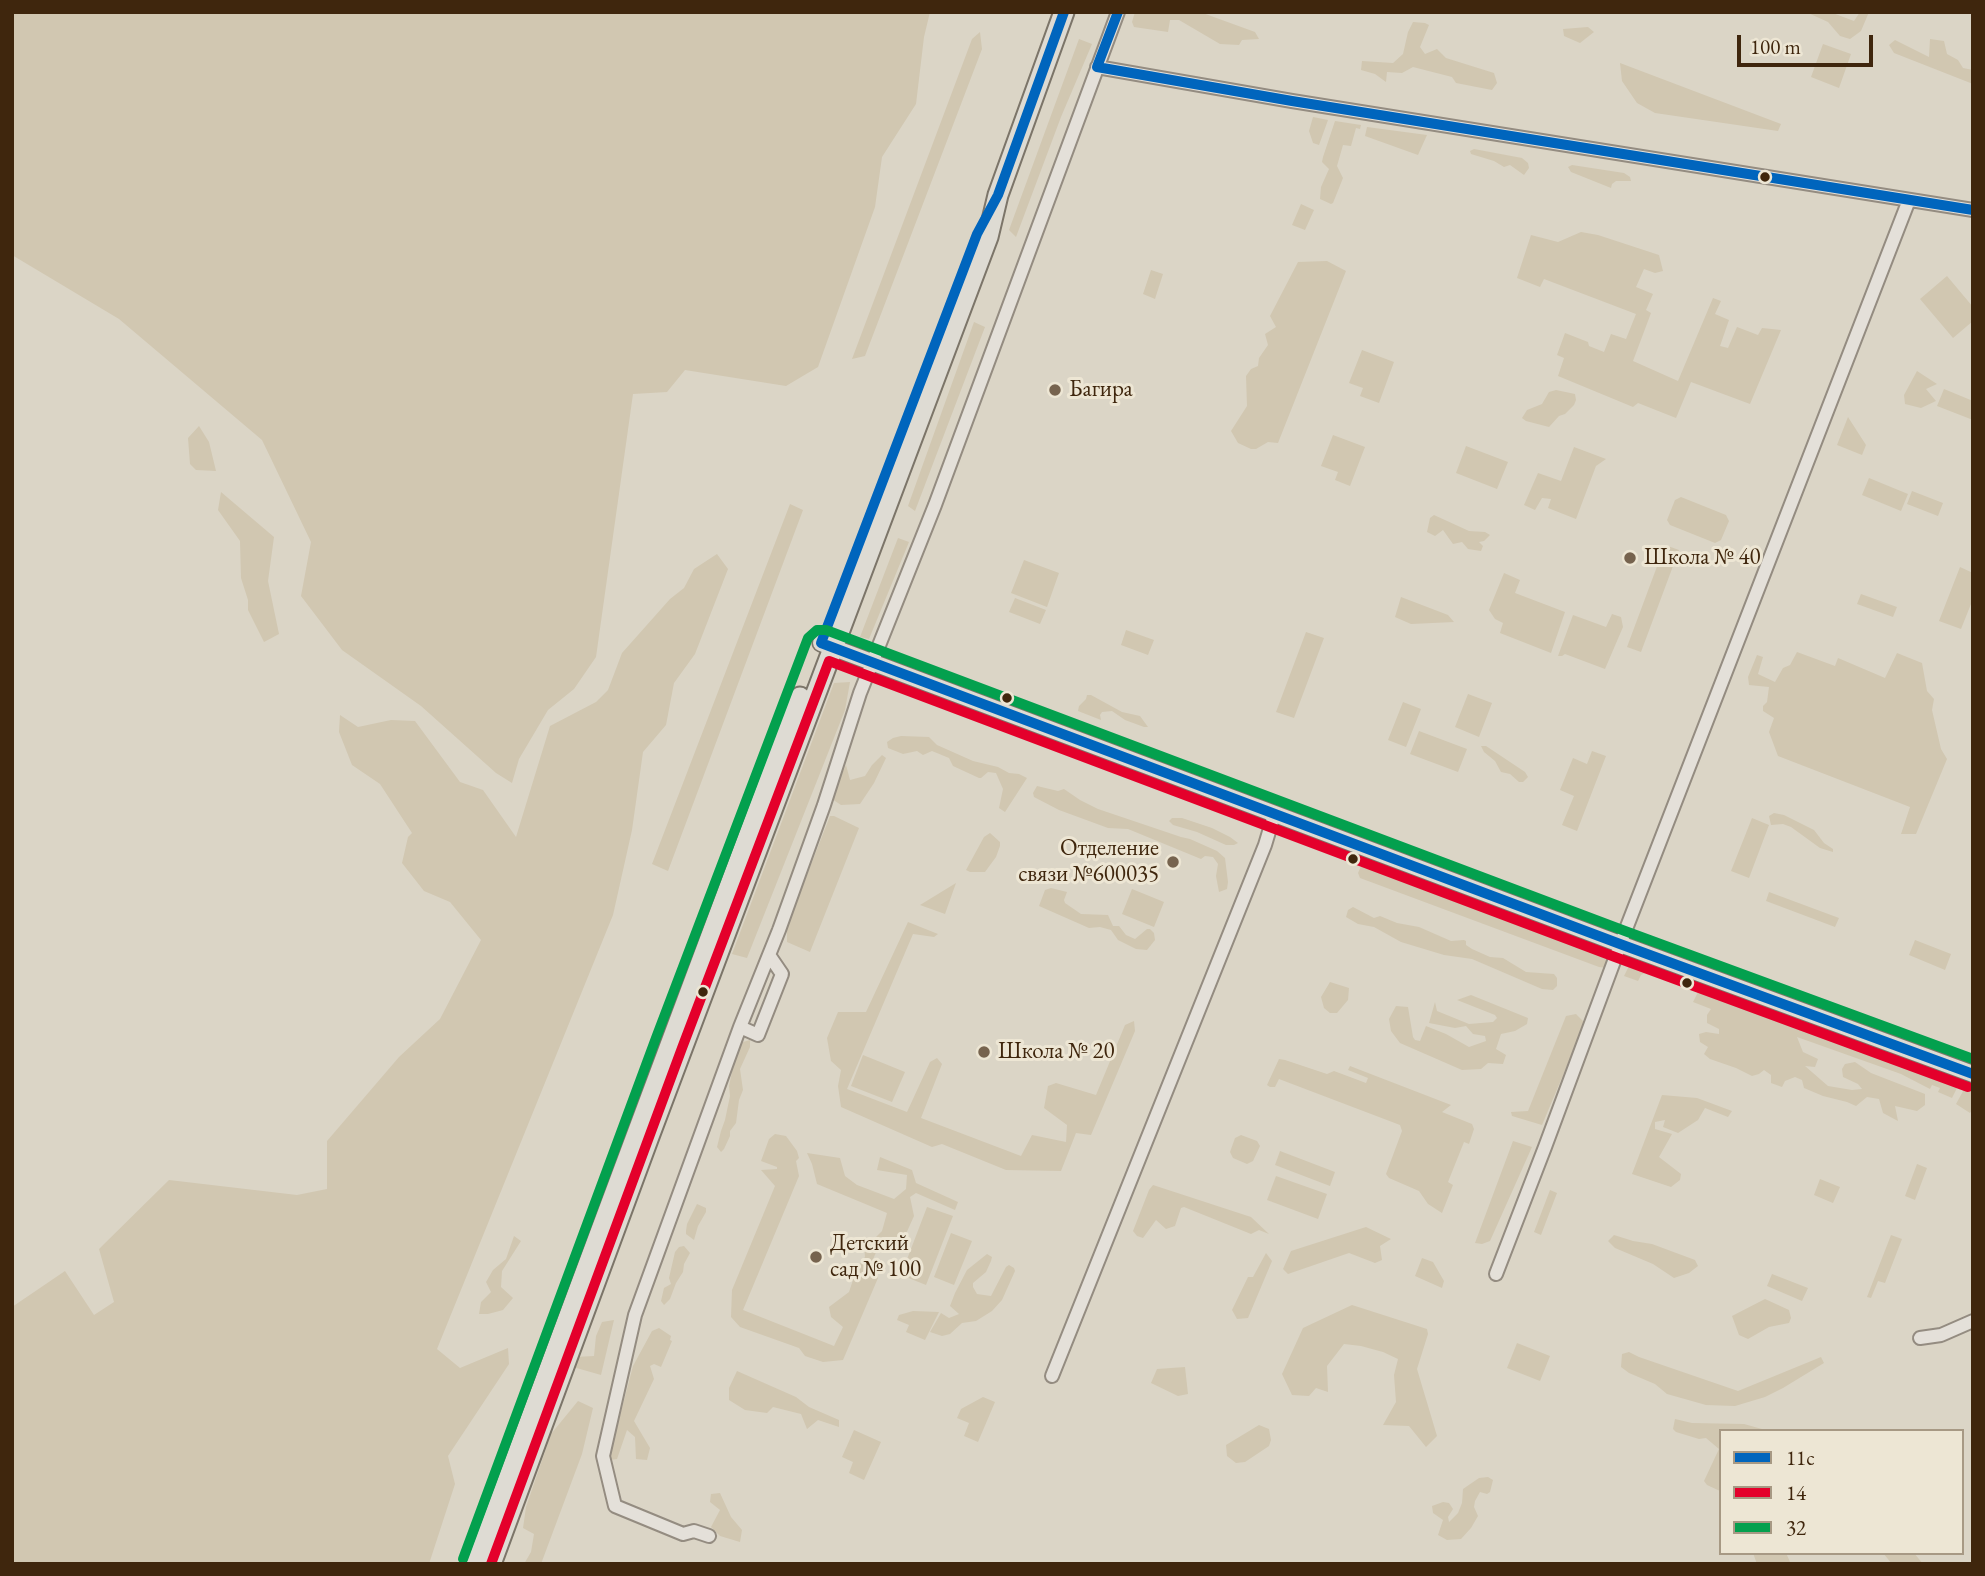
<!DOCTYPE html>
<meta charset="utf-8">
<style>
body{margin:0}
#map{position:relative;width:1985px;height:1576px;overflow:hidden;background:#dbd5c6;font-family:"EB Garamond",serif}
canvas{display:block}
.frame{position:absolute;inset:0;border:14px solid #3f260d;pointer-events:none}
.legend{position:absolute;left:1719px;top:1429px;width:245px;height:126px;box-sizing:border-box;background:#ede6d4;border:2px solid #a79984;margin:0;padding:9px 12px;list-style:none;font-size:21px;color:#3f260d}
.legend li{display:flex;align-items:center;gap:14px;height:35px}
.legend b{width:35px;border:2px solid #a79984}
.scale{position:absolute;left:1737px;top:35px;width:136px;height:32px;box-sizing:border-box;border:4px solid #3f260d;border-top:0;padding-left:9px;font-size:21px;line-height:24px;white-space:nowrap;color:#3f260d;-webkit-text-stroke:5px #ede6d4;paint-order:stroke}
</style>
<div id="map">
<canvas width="1985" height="1576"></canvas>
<div class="frame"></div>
<ul class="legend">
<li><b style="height:9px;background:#0065bd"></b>11с</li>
<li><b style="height:9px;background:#e4002b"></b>14</li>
<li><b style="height:9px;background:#03a04e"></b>32</li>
</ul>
<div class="scale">100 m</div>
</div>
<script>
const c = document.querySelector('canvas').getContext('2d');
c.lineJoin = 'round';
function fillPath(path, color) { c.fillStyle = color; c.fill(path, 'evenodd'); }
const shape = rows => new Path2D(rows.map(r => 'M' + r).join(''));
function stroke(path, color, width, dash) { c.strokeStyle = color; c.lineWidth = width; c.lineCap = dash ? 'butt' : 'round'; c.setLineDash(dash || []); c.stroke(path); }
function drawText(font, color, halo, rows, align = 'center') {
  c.font = font + ' "EB Garamond",serif'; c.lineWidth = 6; c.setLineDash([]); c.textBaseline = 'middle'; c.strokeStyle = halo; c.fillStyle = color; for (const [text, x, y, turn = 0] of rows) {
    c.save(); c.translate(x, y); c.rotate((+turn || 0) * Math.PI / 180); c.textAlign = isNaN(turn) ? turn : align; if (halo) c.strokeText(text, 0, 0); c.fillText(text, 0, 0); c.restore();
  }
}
fillPath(shape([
 [12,12,930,12,924,37,916,104,882,157,875,207,818,367,786,386,685,370,667,392,633,394,596,657,574,689,548,710,519,759,512,783,496,773,421,706,342,650,301,596,311,542,262,440,119,319,12,255],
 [1135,12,1200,12,1255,32,1259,39,1242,40,1239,45,1220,44,1179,20,1170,20,1168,32,1134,27,1132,22],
 [1806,12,1830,12,1854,21,1860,12,1869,12,1861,31,1850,39,1840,36,1828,22],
 [1413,22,1425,23,1429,25,1420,47,1425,54,1437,49,1446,58,1494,73,1497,83,1492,90,1456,83,1452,77,1413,67,1402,73,1387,72,1386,82,1375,74,1361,70,1362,61,1393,63,1403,54,1408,32],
 [1588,27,1594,32,1580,43,1564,36,1563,29],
 [980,32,982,49,865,356,852,359,972,39],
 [1079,39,1092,44,1061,117,1016,237,1009,230],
 [1930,39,1944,41,1947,54,1958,60,1963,68,1973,70,1973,84,1894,53,1889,45,1895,40,1929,57],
 [1823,44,1851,54,1839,88,1811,77],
 [1620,63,1781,124,1778,131,1655,113,1637,103,1622,81],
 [1313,117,1328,120,1319,145,1313,143,1309,131],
 [1335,121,1361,125,1360,129,1356,128,1351,146,1343,145,1337,166,1343,178,1333,203,1331,204,1320,199,1321,187,1329,169,1322,162,1323,157],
 [1367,127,1427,135,1418,155,1365,136],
 [1474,149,1522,158,1528,163,1529,168,1524,175,1510,165,1504,167,1494,161,1471,154,1470,151],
 [1572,165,1624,173,1630,177,1631,181,1616,181,1612,184,1611,188,1571,172,1568,167],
 [1301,204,1314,210,1305,230,1292,225],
 [1581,232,1598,235,1659,255,1663,271,1655,273,1644,269,1636,287,1653,294,1646,310,1651,313,1633,361,1678,381,1713,298,1721,301,1715,314,1729,320,1720,346,1728,348,1737,327,1758,335,1762,328,1781,330,1750,404,1691,382,1676,418,1638,403,1633,407,1558,376,1564,358,1557,355,1565,333,1588,342,1589,346,1604,352,1611,334,1626,339,1636,314,1544,279,1540,287,1517,278,1531,235,1558,242],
 [1327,261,1346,271,1278,443,1268,442,1256,449,1251,449,1238,443,1231,431,1247,406,1246,376,1251,369,1258,366,1259,358,1268,345,1265,334,1276,327,1270,316,1298,262],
 [1151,270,1163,274,1155,299,1143,294],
 [1947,276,1973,307,1973,321,1953,338,1920,299],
 [974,322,985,327,915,511,908,506],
 [1362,350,1394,362,1379,403,1360,396,1363,388,1349,383],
 [1917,371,1937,384,1926,389,1936,401,1921,408,1905,404,1904,395],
 [1944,389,1973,401,1973,420,1937,406],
 [1556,390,1575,394,1576,400,1574,405,1565,414,1559,416,1549,427,1526,421,1522,418,1527,410,1542,404,1549,392],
 [1848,417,1866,445,1862,455,1837,445],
 [199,426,209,442,216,471,196,470,190,464,188,438],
 [1333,435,1365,447,1350,486,1335,480,1338,472,1321,466],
 [1466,446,1508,462,1497,489,1456,473],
 [1574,447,1606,459,1596,466,1576,519,1548,508,1551,499,1542,498,1535,510,1524,505,1538,473,1561,481],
 [1869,478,1908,494,1901,511,1862,495],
 [1912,491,1943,503,1938,516,1907,504],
 [221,492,274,537,268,581,279,634,264,642,248,610,248,600,241,578,240,541,218,510],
 [1681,497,1726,515,1729,521,1721,540,1715,543,1670,525,1667,520,1675,500],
 [790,504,803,510,668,871,652,864],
 [1434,515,1469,531,1485,532,1490,535,1484,541,1479,542,1483,546,1481,551,1468,549,1462,542,1453,544,1443,530,1435,536,1427,532,1430,518],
 [898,538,909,542,869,639,860,637],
 [1665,545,1679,550,1641,652,1627,647],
 [717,554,728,569,695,654,674,683,666,725,643,752,632,830,613,915,437,1349,460,1368,508,1348,509,1364,448,1456,455,1484,429,1564,12,1564,12,1307,65,1271,94,1315,114,1302,99,1249,169,1180,297,1195,327,1189,327,1141,399,1057,440,1019,481,940,450,902,424,891,402,863,408,837,412,833,380,784,352,765,339,732,340,715,358,727,391,720,415,721,460,782,483,790,516,837,550,726,596,702,608,690,622,653,670,599,684,588,694,569],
 [1024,560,1059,573,1047,607,1011,593],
 [1960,567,1973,573,1973,599,1961,629,1939,621],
 [1504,573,1520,580,1515,593,1565,612,1551,653,1500,633,1503,623,1495,619,1489,610],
 [1861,594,1897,607,1893,617,1857,604],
 [1401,597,1448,615,1454,622,1411,624,1395,617],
 [1015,598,1046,610,1040,624,1009,612],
 [1612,614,1621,617,1623,627,1605,669,1565,654,1562,656,1558,656,1573,615,1606,627],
 [1126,630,1154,640,1148,655,1121,645],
 [1306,632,1324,638,1294,718,1276,712],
 [1797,652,1835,666,1838,658,1885,678,1897,653,1922,663,1927,691,1934,699,1932,710,1941,749,1947,759,1916,834,1901,834,1910,807,1778,756,1769,732,1774,718,1763,711,1763,706,1767,702,1769,687,1749,685,1748,677,1757,655,1763,657,1758,674,1775,682,1783,668,1790,665],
 [850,682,845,710,747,958,732,954,834,683],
 [1468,694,1492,703,1479,737,1455,727],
 [1087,695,1091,695,1122,712,1140,716,1148,727,1144,727,1125,720,1112,711,1102,712,1100,715,1101,720,1078,711,1079,706,1086,699],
 [1403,702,1421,709,1406,747,1388,740],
 [1419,731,1467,749,1458,772,1410,754],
 [901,736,929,737,937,745,973,761,998,767,1009,773,1019,774,1027,778,1005,812,999,808,1003,789,996,773,988,772,981,778,979,778,953,766,949,758,932,751,923,755,917,751,903,754,888,748,887,742,893,738],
 [1481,746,1486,746,1525,772,1528,777,1523,782,1519,782,1510,774,1501,772,1495,761,1484,752],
 [1592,751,1606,756,1577,831,1562,825,1574,796,1560,790,1573,758,1587,764],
 [882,755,886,758,874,783,860,804,841,805,832,799,832,795,846,765,850,780,865,776,872,765],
 [1037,786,1058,791,1064,789,1080,800,1098,809,1181,837,1190,839,1217,851,1225,858,1228,882,1227,889,1219,892,1216,876,1218,864,1213,857,1205,856,1201,859,1128,829,1108,828,1059,810,1034,797,1033,793],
 [1774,813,1784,815,1814,830,1824,843,1833,849,1833,852,1820,848,1791,827,1783,824,1771,825,1769,816],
 [830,816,834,816,859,828,810,952,787,942,787,926],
 [1172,818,1182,818,1212,828,1230,837,1238,843,1234,845,1226,845,1197,832,1173,825,1169,821],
 [1752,818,1769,825,1749,878,1731,871],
 [990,833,1000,842,1000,846,996,857,985,872,970,872,966,870,984,837],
 [1366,862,1606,951,1609,955,1609,961,1606,968,1599,967,1360,878,1358,873,1362,864],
 [956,883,945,914,920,905],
 [1051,888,1067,892,1064,900,1065,903,1081,914,1108,915,1113,926,1119,926,1126,935,1135,939,1147,929,1150,929,1154,933,1155,940,1147,950,1136,949,1118,940,1111,930,1100,927,1089,928,1039,906,1045,890],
 [1132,889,1164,902,1154,927,1122,914],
 [1769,892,1839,918,1835,927,1766,901],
 [1353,907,1374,918,1380,916,1397,923,1419,927,1451,941,1464,940,1466,941,1466,945,1472,949,1490,957,1503,958,1526,972,1554,974,1557,978,1557,986,1553,990,1542,989,1472,959,1444,955,1401,942,1374,927,1358,924,1346,917,1348,910],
 [908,922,938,934,934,937,913,934,847,1089,907,1112,930,1062,937,1058,942,1064,921,1118,1021,1156,1032,1135,1066,1142,1067,1125,1044,1108,1048,1086,1056,1083,1096,1095,1125,1025,1134,1021,1135,1031,1091,1135,1076,1133,1061,1171,1006,1170,942,1144,932,1147,841,1107,838,1086,841,1070,831,1061,827,1038,838,1012,866,1012],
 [1915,940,1951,954,1945,970,1909,955],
 [1632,960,1661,971,1659,976,1647,972,1641,975,1638,981,1624,976],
 [1330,982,1349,988,1348,1000,1337,1013,1330,1013,1324,1008,1321,997],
 [1711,989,1880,1051,1960,1082,1952,1098,1938,1092,1940,1088,1932,1085,1930,1089,1901,1074,1797,1037,1803,1052,1818,1059,1815,1067,1805,1066,1828,1086,1852,1090,1862,1089,1858,1084,1843,1077,1842,1069,1845,1064,1855,1062,1871,1073,1925,1094,1925,1105,1917,1111,1895,1106,1898,1121,1883,1113,1879,1099,1867,1097,1856,1106,1847,1102,1823,1096,1804,1088,1802,1080,1795,1077,1785,1081,1782,1087,1771,1083,1771,1075,1764,1070,1759,1074,1752,1076,1736,1068,1710,1059,1704,1054,1708,1047,1700,1042,1699,1034,1706,1032,1719,1034,1719,1029,1707,1023,1707,1015,1711,1009,1693,1002,1698,992],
 [1471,995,1528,1018,1527,1024,1515,1031,1501,1034,1496,1049,1506,1055,1503,1064,1488,1063,1481,1069,1462,1070,1400,1043,1391,1031,1389,1019,1396,1006,1408,1007,1413,1037,1415,1040,1420,1041,1426,1026,1446,1034,1469,1047,1486,1041,1485,1036,1473,1034,1466,1026,1455,1028,1429,1023,1435,1002,1437,1011,1469,1024,1493,1022,1497,1018,1495,1015,1457,1000],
 [1576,1014,1585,1023,1542,1125,1512,1116,1511,1112,1528,1111,1566,1016],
 [750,1040,750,1047,740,1069,743,1090,739,1100,736,1123,730,1131,730,1136,724,1149,721,1152,717,1147,721,1131,725,1120,730,1096,729,1086,737,1048,743,1042],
 [863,1055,905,1072,892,1102,851,1086],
 [1279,1059,1285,1060,1327,1074,1334,1071,1366,1083,1368,1078,1348,1070,1350,1066,1451,1105,1442,1112,1472,1124,1474,1129,1469,1144,1464,1142,1448,1182,1453,1185,1442,1213,1428,1204,1419,1191,1389,1178,1386,1174,1402,1131,1400,1125,1279,1079,1275,1087,1270,1087,1267,1085],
 [1967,1084,1973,1086,1973,1108,1970,1113,1956,1104],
 [1662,1095,1697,1098,1732,1111,1728,1117,1705,1108,1698,1120,1678,1133,1663,1127,1665,1120,1655,1122,1655,1129,1672,1134,1659,1157,1681,1174,1680,1180,1671,1187,1632,1174],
 [775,1134,786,1136,797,1151,799,1158,796,1161,799,1176,743,1310,834,1346,843,1327,831,1317,829,1307,849,1292,857,1268,865,1257,864,1244,874,1239,882,1231,887,1213,817,1184,812,1164,807,1153,840,1158,845,1176,857,1185,894,1199,906,1189,907,1175,877,1170,880,1157,912,1170,916,1183,958,1202,955,1210,916,1193,910,1197,914,1216,905,1236,892,1240,884,1244,881,1249,877,1250,871,1264,875,1267,878,1278,843,1360,823,1362,805,1356,799,1348,740,1327,731,1317,732,1290,775,1186,761,1170,777,1169,777,1167,761,1161,769,1139],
 [1241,1135,1257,1141,1260,1146,1253,1161,1247,1164,1233,1158,1230,1152,1235,1138],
 [1513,1141,1532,1147,1490,1241,1482,1244,1475,1243],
 [1280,1151,1335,1172,1330,1186,1275,1165],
 [1917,1164,1927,1168,1915,1200,1905,1196],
 [1276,1176,1327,1194,1318,1219,1267,1200],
 [1820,1179,1840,1187,1833,1203,1814,1195],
 [1153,1185,1251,1217,1269,1234,1259,1230,1251,1234,1184,1207,1181,1208,1175,1226,1166,1229,1156,1220,1143,1238,1137,1236,1133,1231,1149,1190],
 [1550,1190,1557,1193,1541,1235,1534,1232],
 [697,1204,706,1208,706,1212,698,1226,694,1240,686,1234,686,1231,687,1224],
 [927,1207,953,1216,926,1285,901,1275],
 [1366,1227,1391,1239,1380,1246,1382,1260,1375,1263,1349,1253,1288,1274,1283,1269,1291,1251],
 [951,1233,972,1241,954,1285,934,1277],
 [1614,1235,1633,1241,1652,1244,1695,1260,1698,1266,1689,1273,1674,1278,1653,1264,1615,1248,1608,1241],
 [1891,1235,1902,1239,1885,1283,1878,1281,1871,1298,1867,1297],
 [514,1236,521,1241,502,1271,501,1287,513,1298,503,1310,488,1314,479,1314,481,1302,491,1292,486,1282,493,1270,506,1259],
 [684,1246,690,1253,684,1264,683,1272,676,1283,670,1299,664,1305,661,1301,664,1288,671,1284,669,1278,675,1252,679,1247],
 [1266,1253,1272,1261,1248,1318,1237,1319,1232,1310,1248,1277,1253,1277],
 [987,1254,992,1257,991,1261,986,1272,973,1283,973,1287,977,1294,991,1296,1006,1267,1009,1265,1014,1268,1015,1271,1002,1300,992,1311,976,1321,962,1323,950,1334,942,1336,930,1332,941,1313,949,1318,959,1314,950,1306,955,1293,967,1270],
 [1422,1258,1433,1262,1444,1281,1442,1288,1415,1276],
 [1772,1274,1808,1288,1802,1301,1767,1286],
 [1765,1299,1789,1310,1791,1318,1789,1323,1769,1327,1748,1339,1739,1335,1732,1316],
 [1352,1305,1427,1329,1428,1334,1417,1369,1437,1436,1426,1447,1409,1426,1383,1425,1396,1402,1394,1375,1398,1359,1383,1352,1361,1346,1344,1344,1327,1366,1328,1392,1316,1388,1309,1396,1292,1395,1282,1374,1303,1328],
 [913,1311,939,1312,925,1340,906,1332,909,1325,897,1320,899,1315],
 [614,1320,601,1375,573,1367,575,1357,594,1356,596,1336,602,1322],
 [659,1328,671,1336,670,1340,672,1341,661,1367,654,1364,650,1366,654,1379,634,1421,650,1448,647,1460,636,1459,635,1437,627,1430,617,1459,610,1460,612,1446,633,1366,652,1331],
 [1517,1343,1550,1356,1540,1381,1507,1368],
 [1629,1352,1639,1357,1738,1391,1821,1357,1824,1363,1783,1388,1765,1397,1735,1406,1706,1405,1667,1394,1655,1384,1629,1373,1621,1367,1622,1354],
 [1185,1367,1188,1394,1178,1396,1151,1383,1157,1369],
 [737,1371,796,1397,809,1407,839,1420,839,1427,818,1420,807,1429,801,1414,773,1407,767,1413,745,1410,729,1400,729,1388],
 [983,1397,995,1402,978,1442,964,1436,969,1423,957,1418,961,1409],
 [578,1401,593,1408,582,1454,541,1564,524,1564,531,1552,534,1534,523,1528,526,1507,551,1434],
 [1675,1419,1692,1423,1744,1424,1769,1431,1721,1431,1720,1491,1707,1485,1704,1481,1719,1449,1706,1438,1699,1439,1676,1432,1673,1429],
 [1259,1425,1269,1429,1271,1440,1269,1446,1245,1462,1236,1463,1227,1456,1226,1445],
 [854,1430,881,1442,864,1480,849,1473,853,1462,842,1457],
 [1488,1477,1493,1480,1490,1492,1487,1494,1480,1492,1475,1501,1474,1507,1478,1516,1471,1528,1461,1539,1447,1540,1438,1535,1443,1520,1433,1513,1432,1506,1443,1502,1449,1503,1453,1509,1448,1517,1449,1522,1458,1513,1462,1503,1463,1489,1479,1478],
 [720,1493,731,1517,742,1530,740,1542,720,1536,711,1527,720,1510,710,1502,711,1494],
 [1753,1553,1786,1553,1791,1564,1757,1564],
 [1883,1553,1914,1553,1923,1564,1892,1564]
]), '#d1c7b1');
const minor = shape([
 [1097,67,1292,101,1973,210],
 [740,1027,758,1035,782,974,769,955],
 [1496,1274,1545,1147,1626,929,1909,200],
 [1920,1338,1941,1335,1973,1321],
 [1052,1376,1265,845,1274,815],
 [709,1536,694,1531,683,1534,615,1506,603,1456,635,1315,740,1027,779,930,824,805,860,693,935,505,1118,12]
]);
const major = shape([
 [821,643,1620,944,1973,1074]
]);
const highway = shape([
 [476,1564,800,697],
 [491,1564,650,1134,988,237,998,195,1064,12]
]);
stroke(minor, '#948c81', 16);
stroke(major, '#7c7569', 19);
stroke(highway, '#7c7569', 23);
stroke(minor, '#e4e0d9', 12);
stroke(major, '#dedbd3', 16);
stroke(highway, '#dedbd3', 19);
stroke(shape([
 [1064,12,998,195,977,234,821,643,1620,944,1973,1074],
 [1097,67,1292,101,1973,210],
 [1097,67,1118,12]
]), '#0065bd', 10);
stroke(shape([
 [491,1564,682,1048,829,661,1615,957,1968,1087]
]), '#e4002b', 10);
stroke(shape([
 [463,1559,656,1038,808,638,817,630,826,630,1625,931,1973,1059]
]), '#03a04e', 10);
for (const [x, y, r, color] of [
 [1765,177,6,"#3f260d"],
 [1055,390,7,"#76634e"],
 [1630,558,7,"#76634e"],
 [1007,698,6,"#3f260d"],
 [1353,859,6,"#3f260d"],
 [1173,862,7,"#76634e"],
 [1687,983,6,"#3f260d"],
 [703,992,6,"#3f260d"],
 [984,1052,7,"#76634e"],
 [816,1257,7,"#76634e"]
]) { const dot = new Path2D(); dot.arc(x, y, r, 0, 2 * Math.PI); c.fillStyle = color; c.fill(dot); stroke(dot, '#ede6d4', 2.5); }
drawText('23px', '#3f260d', '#ede6d4', [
 ["Багира",1069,390],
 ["Школа № 40",1644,558],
 ["Отделение",1159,849,"right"],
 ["связи №600035",1159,875,"right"],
 ["Школа № 20",998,1052],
 ["Детский",830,1244],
 ["сад № 100",830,1270]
], 'left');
</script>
